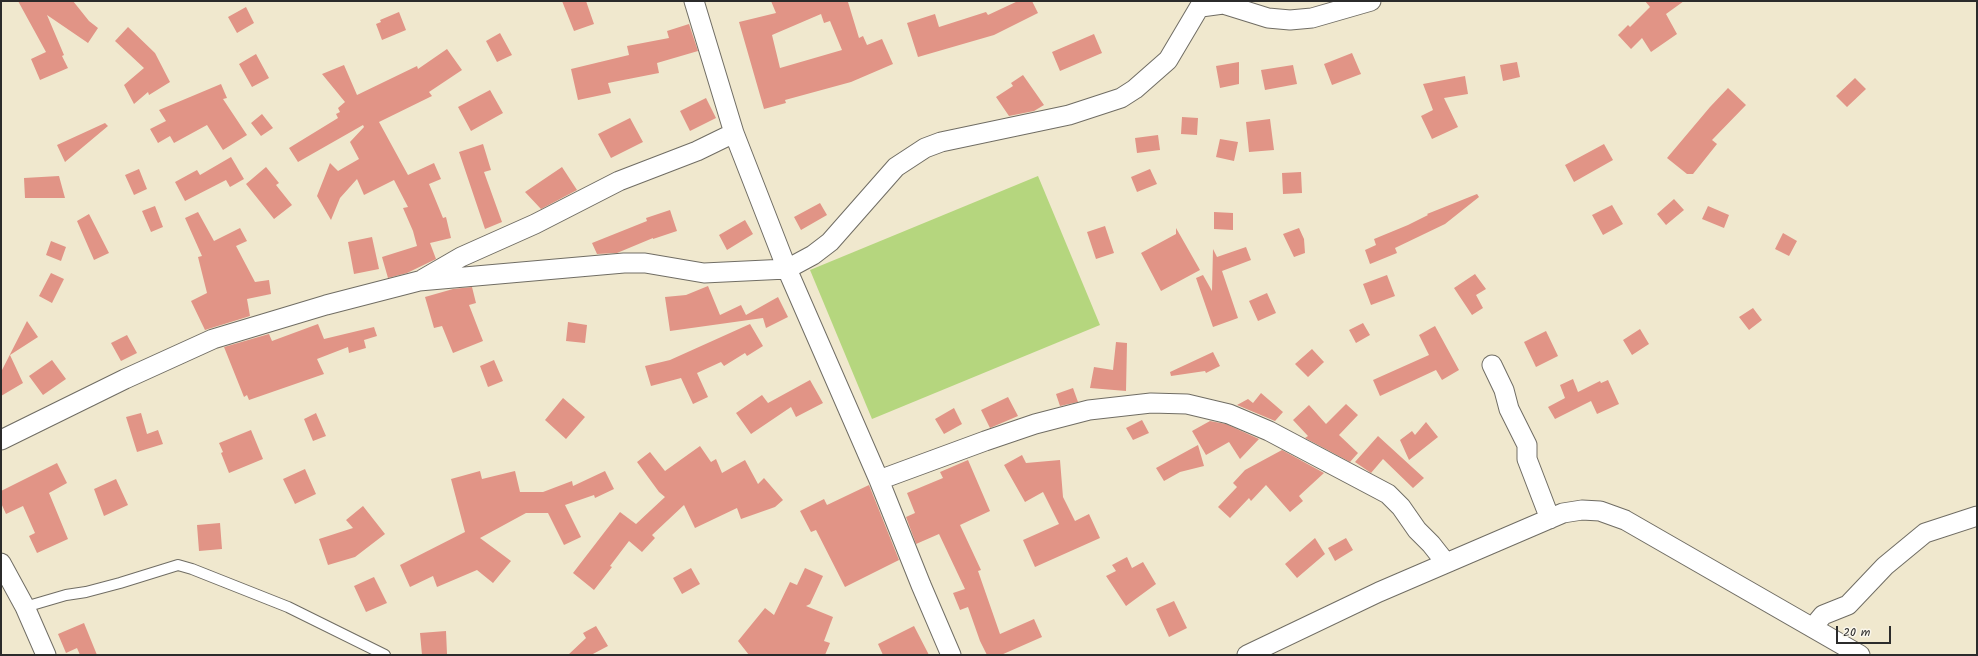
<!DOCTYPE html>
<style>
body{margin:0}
#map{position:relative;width:1978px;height:656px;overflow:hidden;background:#f0e8ce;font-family:Kalam,sans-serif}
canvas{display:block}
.frame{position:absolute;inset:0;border:2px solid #2b2b2b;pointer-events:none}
.scale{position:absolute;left:1836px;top:626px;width:55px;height:18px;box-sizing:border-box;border:2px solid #2b2b2b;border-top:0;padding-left:5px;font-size:12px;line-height:14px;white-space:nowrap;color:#2b2b2b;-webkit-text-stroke:3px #fbf7ec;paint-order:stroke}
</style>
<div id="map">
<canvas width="1978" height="656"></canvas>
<div class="frame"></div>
<div class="scale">20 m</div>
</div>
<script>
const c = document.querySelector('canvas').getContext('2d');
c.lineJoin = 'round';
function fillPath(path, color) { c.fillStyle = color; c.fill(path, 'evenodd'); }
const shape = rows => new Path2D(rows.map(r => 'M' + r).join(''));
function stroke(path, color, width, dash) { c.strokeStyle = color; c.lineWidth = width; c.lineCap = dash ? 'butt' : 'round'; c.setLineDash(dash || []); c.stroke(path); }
fillPath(shape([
 [1038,176,1100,325,872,419,810,270]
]), '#b5d67e');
fillPath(shape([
 [18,1,73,1,89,21,98,28,88,43,47,15,64,55,62,56,68,68,40,80,31,59,46,52],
 [562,1,586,1,594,24,574,31],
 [771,1,851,1,848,2,859,38,863,36,867,45,882,39,893,64,851,82,785,100,786,103,764,109,739,22,776,13],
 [821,14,824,23,830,21,842,50,780,68,772,35],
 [1018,1,1032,1,1038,13,994,35,918,57,907,23,935,14,939,27,986,12,988,15],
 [1645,1,1684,1,1666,14,1677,34,1651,52,1642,38,1631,49,1618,35,1628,25,1630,27,1650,7],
 [246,7,254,23,237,33,228,17],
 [399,12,406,30,382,40,376,24,381,22,380,20],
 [689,24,698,51,657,63,659,73,608,83,611,93,578,100,571,69,629,55,627,46,669,38,667,31],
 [128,27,155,53,170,82,149,95,148,92,134,104,124,85,144,68,115,41],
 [500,33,512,55,497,62,486,41],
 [1094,34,1102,53,1060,71,1052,52],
 [447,49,462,70,429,92,432,96,379,122,408,175,434,163,441,179,429,184,443,218,446,217,451,238,430,243,436,259,407,273,388,278,382,257,417,246,413,231,403,208,408,207,394,180,364,195,357,179,340,198,331,220,317,196,330,163,338,171,359,159,350,142,364,127,363,125,298,162,289,148,338,118,336,114,340,112,338,108,345,102,322,74,344,65,357,95,417,66,418,69],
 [1352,53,1361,74,1332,85,1324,64],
 [256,54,269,78,252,87,239,64],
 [1239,62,1239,84,1220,88,1216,66],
 [1517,62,1520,77,1503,81,1500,65],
 [1293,65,1297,84,1265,90,1261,70],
 [1023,75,1044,105,1034,111,1009,116,996,97,1013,86,1011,83],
 [1465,76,1468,94,1444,98,1458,127,1432,139,1421,116,1433,110,1423,84],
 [1855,78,1866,89,1847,107,1836,96],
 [221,84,227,98,223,99,247,135,223,150,207,125,174,143,170,136,158,143,150,129,166,121,159,110],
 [1728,88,1746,105,1712,140,1717,144,1693,174,1687,174,1667,158,1710,107],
 [490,90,503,113,471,131,458,107],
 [706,98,716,118,690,131,680,111],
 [262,114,273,128,261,136,251,123],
 [1182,117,1198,118,1197,135,1181,134],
 [630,118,643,142,611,158,598,134],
 [1270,119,1274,150,1249,152,1246,122],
 [105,123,108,126,65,162,57,145],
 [1158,135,1160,150,1137,153,1135,138],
 [1220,139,1238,142,1234,161,1216,157],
 [483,144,491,170,484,172,502,222,485,229,459,152],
 [1604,144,1613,160,1574,182,1565,165],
 [231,157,244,179,230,187,226,180,185,201,175,182,197,170,200,175],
 [266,167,279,183,276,185,292,205,274,219,246,184],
 [562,167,577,190,541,209,525,192],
 [139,169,147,189,134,195,125,175],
 [1150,169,1157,184,1137,192,1131,177],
 [1301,172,1302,193,1283,194,1282,173],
 [59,176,65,198,25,198,24,178],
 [1477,194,1479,197,1445,224,1395,248,1397,253,1370,264,1365,250,1376,245,1374,239,1408,225,1428,215,1427,214],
 [1674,199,1684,210,1666,225,1657,214],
 [820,203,827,215,801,230,794,217],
 [1612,205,1623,224,1603,235,1592,215],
 [155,206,163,227,151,232,142,211],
 [1708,206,1729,215,1724,228,1702,219],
 [670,210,677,231,653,239,653,238,617,253,597,254,592,243,647,221,646,218],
 [198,212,214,241,240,228,247,241,236,246,255,282,269,280,271,294,247,299,250,316,205,330,191,301,207,293,198,257,202,256,185,218],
 [1214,212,1233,213,1233,230,1214,229],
 [89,214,109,253,94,260,77,221],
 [745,220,753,234,727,250,719,235],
 [1105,226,1114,253,1096,259,1087,232],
 [1176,228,1200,270,1161,291,1141,253,1176,234],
 [1299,228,1304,239,1305,253,1294,257,1283,234],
 [1783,233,1797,241,1789,256,1775,249],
 [372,237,379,269,354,274,348,242],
 [51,241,66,247,61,261,46,255],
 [1246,247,1251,260,1222,271,1238,318,1213,327,1196,278,1203,275,1212,291,1213,249,1217,257],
 [51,273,64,279,52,303,39,296],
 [1475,274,1486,289,1476,295,1483,308,1472,315,1454,288],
 [1387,275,1395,296,1371,305,1363,284],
 [708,286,720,315,741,305,746,315,778,297,788,317,766,328,763,318,670,331,665,297,686,295],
 [472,287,476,303,469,305,483,341,453,353,442,326,434,328,425,297,453,289],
 [1267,293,1276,313,1258,321,1249,301],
 [1753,308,1762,320,1749,330,1739,317],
 [27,321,38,337,10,355,23,383,1,396,1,372],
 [568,322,587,325,585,343,566,341],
 [1363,323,1370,335,1356,343,1349,330],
 [318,324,324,339,374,327,377,336,364,340,366,348,349,353,348,347,317,359,324,374,249,400,247,395,244,397,224,347,269,334,272,341],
 [750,324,763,346,747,356,745,353,724,366,721,362,697,373,708,397,693,404,681,378,651,386,645,366,670,360],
 [1435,326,1459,370,1442,380,1436,370,1380,396,1373,380,1429,355,1419,335],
 [1640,329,1649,344,1632,355,1623,340],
 [1546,331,1558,356,1536,367,1524,342],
 [127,335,137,353,121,361,111,343],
 [1116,342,1127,343,1126,391,1090,388,1094,367,1113,370],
 [1312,349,1324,362,1308,377,1295,364],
 [1213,352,1220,366,1206,373,1205,371,1171,376,1170,372],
 [52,360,66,379,43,395,29,376],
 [494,360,503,381,488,387,480,366],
 [1573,379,1578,392,1600,381,1601,383,1608,380,1619,404,1597,414,1591,401,1555,419,1548,407,1565,398,1560,385],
 [810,380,823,403,796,417,791,407,751,434,736,413,762,395,768,403],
 [1073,388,1078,402,1060,406,1056,394],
 [1261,393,1283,412,1275,421,1237,405,1248,399,1253,403],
 [1008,397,1018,416,990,428,981,410],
 [563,398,585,417,566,439,545,420],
 [1346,404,1358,415,1339,435,1358,453,1350,462,1305,438,1308,436,1293,420,1309,405,1326,424],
 [954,408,962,424,944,434,935,419],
 [141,413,147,434,158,430,163,444,137,452,126,417],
 [316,413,326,436,313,441,304,419],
 [1142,420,1149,433,1133,440,1126,428],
 [1210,421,1226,424,1259,439,1240,459,1229,442,1206,455,1192,431],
 [1426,422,1438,437,1409,460,1400,440,1412,431,1415,435],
 [251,430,263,459,229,473,221,453,223,452,219,443],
 [1378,436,1424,478,1413,488,1383,459,1371,473,1355,462],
 [1198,445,1204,466,1180,472,1164,481,1156,468],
 [700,446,711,462,716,459,722,473,745,460,758,484,764,478,783,500,775,507,741,519,737,508,695,528,684,505,652,535,655,538,642,552,629,541,610,566,612,567,594,590,573,573,620,512,636,524,665,497,659,492,637,462,650,452,665,471],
 [1282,450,1324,473,1299,496,1303,501,1290,512,1266,485,1251,501,1249,498,1230,518,1218,507,1237,487,1233,483,1245,470],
 [1022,455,1026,463,1060,460,1063,497,1075,521,1089,514,1100,538,1035,567,1023,540,1059,524,1043,492,1025,502,1004,465],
 [968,460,990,511,960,525,981,570,978,571,1000,634,1034,619,1042,637,1001,655,987,655,980,641,968,607,960,610,953,593,965,589,939,534,916,544,906,517,915,513,907,493,943,478,940,472],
 [57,463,67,483,49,493,68,539,37,553,29,536,35,533,23,506,6,514,1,503,1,491],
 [305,469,316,494,295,504,283,479],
 [480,471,482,479,515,471,520,492,543,492,572,481,573,486,605,471,614,489,595,498,594,495,565,505,581,537,564,545,548,513,526,513,480,538,511,561,493,583,477,570,437,587,433,576,410,587,400,565,465,532,451,479],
 [116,479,128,505,104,516,94,489],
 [869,485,899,560,845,587,816,530,811,532,800,511,824,499,827,505],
 [363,506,385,534,355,557,328,565,319,539,353,528,346,520],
 [220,523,222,549,199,551,197,525],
 [1315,538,1325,554,1297,578,1285,564],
 [1346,538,1353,550,1335,561,1328,548],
 [1127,557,1132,568,1143,562,1156,584,1126,606,1106,576,1116,571,1112,565],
 [691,568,700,584,682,594,673,578],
 [805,568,823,576,810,604,806,606,833,617,824,641,830,643,825,655,749,655,738,641,765,608,774,615,790,582,797,585],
 [374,577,387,603,366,612,354,586],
 [1174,601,1187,628,1169,637,1156,609],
 [84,623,97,655,80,655,77,648,66,653,58,634],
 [596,626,608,646,591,655,568,655,586,638,583,633],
 [914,626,929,655,883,655,878,644],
 [446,631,447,654,422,655,420,633]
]), '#e19486');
const lane = shape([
 [25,607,66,595,86,592,120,583,178,565,192,569,288,607,385,655]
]);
const street = shape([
 [694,1,734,133],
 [1201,7,1223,4,1268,18,1290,20,1312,18,1371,1],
 [423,279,461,257,535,224,619,181,697,151,734,133,787,269,879,480,921,585,951,655],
 [1492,365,1504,390,1509,409,1527,445,1527,459,1550,519],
 [1,440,125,379,213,339,326,305,419,281,624,263,645,263,704,273,787,269,813,255,830,242,896,167,925,148,941,142,1069,115,1121,98,1135,89,1168,60,1203,1],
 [879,480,985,441,1035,424,1089,410,1151,403,1187,404,1229,414,1269,431,1388,494,1401,507,1417,530,1431,544,1446,563],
 [1,563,25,607,46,655],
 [1813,627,1823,615,1848,605,1885,566,1925,533,1977,516],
 [1247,655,1379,592,1563,513,1582,510,1600,511,1625,520,1860,655]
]);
stroke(lane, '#706d64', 12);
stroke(street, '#706d64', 21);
stroke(lane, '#fff', 10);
stroke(street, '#fff', 19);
</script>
